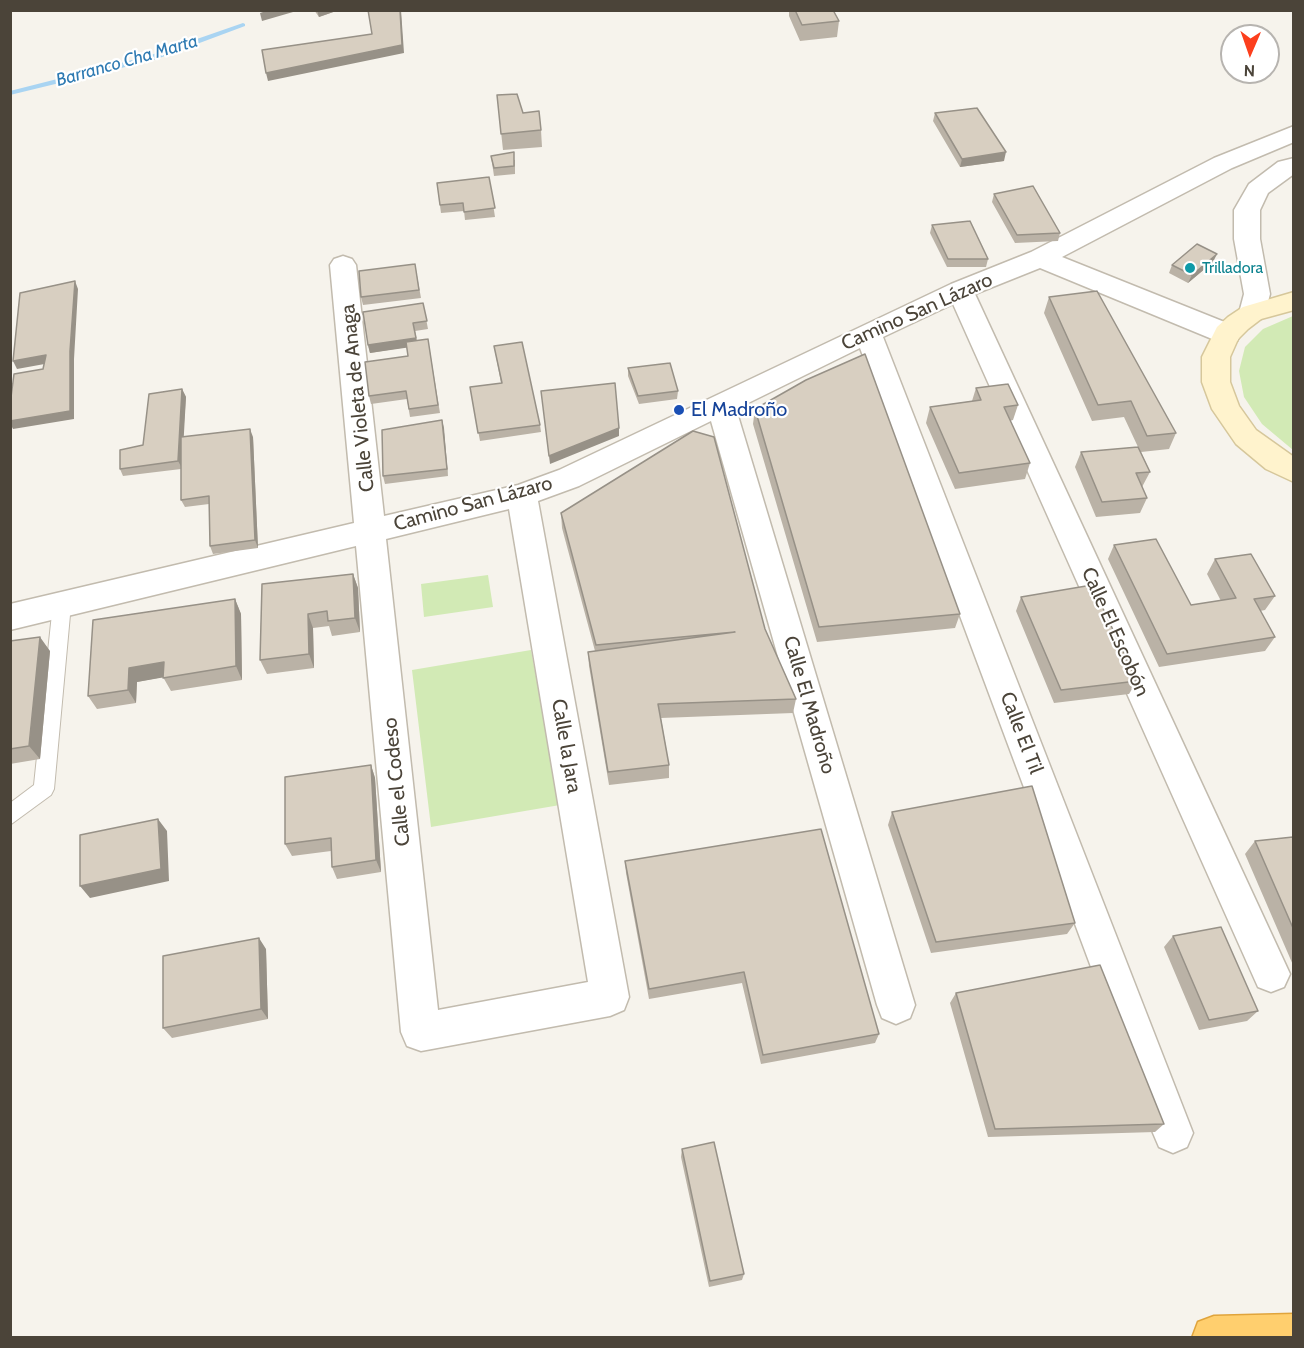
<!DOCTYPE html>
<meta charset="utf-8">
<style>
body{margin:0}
#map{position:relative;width:1304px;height:1348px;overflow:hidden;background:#f6f3ec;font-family:Cabin,sans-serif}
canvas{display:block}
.frame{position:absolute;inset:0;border:12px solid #4b4439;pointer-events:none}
.north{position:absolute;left:1220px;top:24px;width:60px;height:60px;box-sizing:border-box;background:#fff;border:2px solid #b7b4b0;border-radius:50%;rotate:182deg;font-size:16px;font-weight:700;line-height:24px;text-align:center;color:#4b4439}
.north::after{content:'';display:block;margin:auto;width:21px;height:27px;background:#fc3f1d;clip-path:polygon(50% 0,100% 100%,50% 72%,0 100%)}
</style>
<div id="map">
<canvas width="1304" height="1348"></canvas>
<div class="frame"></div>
<div class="north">N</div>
</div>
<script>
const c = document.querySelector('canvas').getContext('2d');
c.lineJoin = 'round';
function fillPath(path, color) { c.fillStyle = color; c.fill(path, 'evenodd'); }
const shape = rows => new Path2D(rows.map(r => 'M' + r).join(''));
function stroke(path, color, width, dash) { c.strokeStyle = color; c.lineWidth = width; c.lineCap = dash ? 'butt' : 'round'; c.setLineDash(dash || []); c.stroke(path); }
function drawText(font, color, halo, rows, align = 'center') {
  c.font = font + ' Cabin,sans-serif'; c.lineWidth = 4.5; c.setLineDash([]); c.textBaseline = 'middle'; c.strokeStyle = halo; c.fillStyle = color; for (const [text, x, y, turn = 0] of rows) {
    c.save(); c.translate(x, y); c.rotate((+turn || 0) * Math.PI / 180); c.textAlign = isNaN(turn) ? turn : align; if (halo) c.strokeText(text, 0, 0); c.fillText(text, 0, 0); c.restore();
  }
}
fillPath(shape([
 [1293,316,1294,316,1293,450,1262,424,1244,397,1239,371,1245,347,1263,329],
 [488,575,493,607,424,617,421,584],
 [531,650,560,805,431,827,412,670]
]), '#d2eab5');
fillPath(shape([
 [243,23,245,24,245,26,154,60,10,95,10,91,148,56,243,23]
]), '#a9d4f2');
const lane = shape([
 [62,596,69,599,71,604,54,789,51,795,10,825,10,803,34,785,53,604,55,599,62,596]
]);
const street = shape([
 [1294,126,1294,142,1232,168,1062,257,1237,327,1241,334,1237,341,1227,343,1217,341,1040,268,975,294,1284,961,1290,974,1284,987,1271,992,1258,987,953,304,883,337,1193,1133,1187,1147,1173,1153,1159,1147,1153,1133,860,348,736,409,915,1005,910,1018,896,1024,882,1018,877,1005,711,421,579,486,538,501,629,997,624,1010,610,1016,421,1051,407,1046,401,1032,356,546,10,630,10,604,354,523,330,265,334,259,343,256,352,259,356,265,384,516,518,485,559,470,951,284,1031,252,1214,158,1294,126],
 [509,509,588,982,438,1010,386,539,509,509],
 [1294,158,1294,174,1268,193,1260,210,1260,239,1270,294,1265,313,1261,319,1252,322,1243,319,1239,313,1244,294,1234,239,1234,210,1249,184,1278,162,1294,158]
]);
const secondary = shape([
 [1294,292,1294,310,1261,319,1248,329,1238,339,1230,357,1230,382,1239,406,1256,430,1294,457,1294,482,1266,469,1236,444,1212,409,1202,382,1202,357,1217,327,1228,317,1243,307,1294,292]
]);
const highway = shape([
 [1294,1314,1294,1338,1192,1338,1198,1322,1214,1316,1294,1314]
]);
stroke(lane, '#c2bbae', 2);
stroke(street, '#c2bbae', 3);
stroke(secondary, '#d6c79b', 3);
stroke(highway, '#e0a43c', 3);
fillPath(lane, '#fff');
fillPath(street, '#fff');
fillPath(secondary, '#fff3cd');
fillPath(highway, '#ffcf6e');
fillPath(shape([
 [314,10,339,10,319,17],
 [789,10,833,10,839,21,837,37,800,41,789,16],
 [497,95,523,113,541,130,542,147,503,150],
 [935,113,1004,161,960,167,933,121],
 [491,156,515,160,515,174,494,176],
 [489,177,495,217,465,220,464,211,441,213,437,183],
 [994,194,1060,233,1058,241,1015,243,992,202],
 [932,225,988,259,986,267,947,267,930,233],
 [1213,262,1188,283,1169,273,1172,265],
 [415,264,421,298,363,305,361,297],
 [1049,297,1176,433,1169,449,1141,452,1150,472,1142,487,1147,498,1140,513,1096,517,1075,467,1081,452,1138,447,1124,417,1092,421,1044,313],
 [423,303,428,329,415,331,417,341,428,339,440,413,410,417,407,399,371,404,369,396,408,356,407,347,370,353,368,345],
 [494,346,540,425,541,432,480,441,470,387,501,383],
 [628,368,678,391,677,399,639,404,628,376],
 [976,388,1018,405,1013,420,1010,421,1030,463,1025,479,955,489,926,423,930,407,972,401],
 [182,389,186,397,183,437,253,437,258,548,213,554,210,546,209,504,185,507,181,500,181,469,123,476,120,469,143,445],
 [755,409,960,614,955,628,817,642,753,424],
 [442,420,448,476,385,484,383,476],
 [561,513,765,629,796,699,793,713,661,718,669,765,669,778,609,785,589,666,588,652,595,651,562,528],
 [1114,545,1191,605,1221,601,1207,574,1215,559,1275,596,1265,610,1260,611,1275,637,1265,651,1159,667,1108,559],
 [353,574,358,588,360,632,332,636,329,626,313,628,314,668,267,674,260,660,262,584],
 [1021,597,1137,681,1129,694,1054,703,1016,611],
 [235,599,241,614,242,680,171,691,163,677,137,682,136,703,97,709,88,696],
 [10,641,50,651,40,759,10,764],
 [371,765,375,778,381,872,337,879,332,867,331,851,292,856,285,844],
 [892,812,1075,923,1067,934,931,953,888,825],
 [1293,837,1293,965,1245,854,1255,841],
 [625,861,879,1034,875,1043,761,1064,742,983,649,999,626,873],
 [1173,936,1258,1011,1247,1021,1199,1030,1164,947],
 [266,949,268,1019,172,1038,163,1028],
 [956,993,1164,1124,1155,1132,988,1137,950,1003],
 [682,1149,744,1274,742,1280,709,1287,681,1157]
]), '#bab2a6');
fillPath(shape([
 [269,10,300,10,262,21,260,13],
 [317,10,339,10,319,17],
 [400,10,401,10,404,53,268,81,266,73,402,45],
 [1006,152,1004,161,960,167,962,159],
 [1217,254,1213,262,1188,283,1192,275],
 [75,281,78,289,74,359,74,419,13,429,10,423,10,421,70,351],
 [416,338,418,346,370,353,368,345],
 [46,355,50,363,17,369,13,361],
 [182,389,186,397,182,468,178,461],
 [442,420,444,428,448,476,447,469],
 [619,428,619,436,550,464,549,456],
 [250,429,253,437,258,548,255,540],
 [353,574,358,588,360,632,355,618],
 [235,599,241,614,242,680,236,666],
 [308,614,313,628,314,668,309,654],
 [40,637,50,651,40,759,29,746],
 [164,662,171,676,137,682,136,703,128,690,129,668],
 [371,765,375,778,381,872,376,860],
 [158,819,167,831,169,881,90,898,80,886],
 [259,938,266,949,268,1019,261,1009]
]), '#979187');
const building = shape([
 [368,10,400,10,402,45,266,73,262,50,372,34,368,10],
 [795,10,833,10,839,21,802,25,795,10],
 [517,94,523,113,539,111,541,130,501,134,497,95,517,94],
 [977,108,1006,152,962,159,935,113,977,108],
 [514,152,514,166,494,168,491,156,514,152],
 [489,177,495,208,464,212,463,203,440,205,437,183,489,177],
 [1033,186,1060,233,1017,235,994,194,1033,186],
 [970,221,988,259,948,259,932,225,970,221],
 [1197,244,1217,254,1192,275,1172,265,1197,244],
 [415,264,419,290,361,297,359,271,415,264],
 [75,281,70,351,70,411,10,421,10,405,14,374,43,369,46,355,13,361,20,293,75,281],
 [1097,291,1176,433,1147,436,1131,401,1098,405,1049,297,1097,291],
 [423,303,427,321,413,323,416,338,368,345,363,312,423,303],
 [428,339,438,405,409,409,406,391,369,396,365,362,408,356,406,342,428,339],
 [522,342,540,425,478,433,470,387,502,383,494,346,522,342],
 [865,354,960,614,819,627,755,409,806,380,865,354],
 [670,363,678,391,638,396,628,368,670,363],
 [615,383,619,428,549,456,541,391,615,383],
 [1008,384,1018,405,1004,407,1030,463,959,473,930,407,981,400,976,388,1008,384],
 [182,389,178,461,120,469,120,450,143,445,149,394,182,389],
 [442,420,447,469,383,476,382,430,442,420],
 [250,429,255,540,210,546,209,496,181,500,181,437,250,429],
 [693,431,714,437,765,629,796,699,658,704,669,765,608,772,588,652,735,632,596,645,561,513,693,431],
 [1138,447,1150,472,1136,473,1147,498,1102,502,1081,452,1138,447],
 [1156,539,1191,605,1236,598,1215,559,1251,554,1275,596,1254,599,1275,637,1167,654,1114,545,1156,539],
 [353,574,355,618,328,621,327,611,308,614,309,654,260,660,262,584,353,574],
 [1092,585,1137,681,1061,690,1021,597,1092,585],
 [235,599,236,666,163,678,164,662,129,668,128,690,88,696,93,620,235,599],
 [40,637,29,746,10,749,10,641,40,637],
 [371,765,376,860,332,867,331,838,285,844,285,777,371,765],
 [1032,786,1075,923,936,942,892,812,1032,786],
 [158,819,161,869,80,886,80,835,158,819],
 [821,829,879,1034,763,1055,744,972,649,989,625,861,821,829],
 [1293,837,1293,928,1255,841,1293,837],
 [1221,927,1258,1011,1209,1020,1173,936,1221,927],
 [259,938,261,1009,163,1028,163,956,259,938],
 [1100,965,1164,1124,995,1129,956,993,1100,965],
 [714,1142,744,1274,710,1281,682,1149,714,1142]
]);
fillPath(building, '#d8cfc1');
stroke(building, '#979187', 1.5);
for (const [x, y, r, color] of [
 [1190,268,6,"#0f9aa8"],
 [679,410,6,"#1a4fb4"]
]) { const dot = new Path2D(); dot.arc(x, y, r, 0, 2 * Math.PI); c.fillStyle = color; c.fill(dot); stroke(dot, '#fff', 2); }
drawText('16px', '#0d838f', '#fff', [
 ["Trilladora",1202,268]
], 'left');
drawText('italic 18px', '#2e7ab2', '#fff', [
 ["Barranco Cha Marta",127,61,-16]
]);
drawText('20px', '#4b4439', '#fff', [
 ["Camino San Lázaro",917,312,-24],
 ["Calle Violeta de Anaga",358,398,-96],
 ["Camino San Lázaro",473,504,-15],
 ["Calle El Escobón",1115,632,66],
 ["Calle El Madroño",809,705,74],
 ["Calle El Til",1021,733,69],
 ["Calle la Jara",566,746,80],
 ["Calle el Codeso",397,782,-96]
]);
drawText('20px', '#164399', '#fff', [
 ["El Madroño",691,410]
], 'left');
</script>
